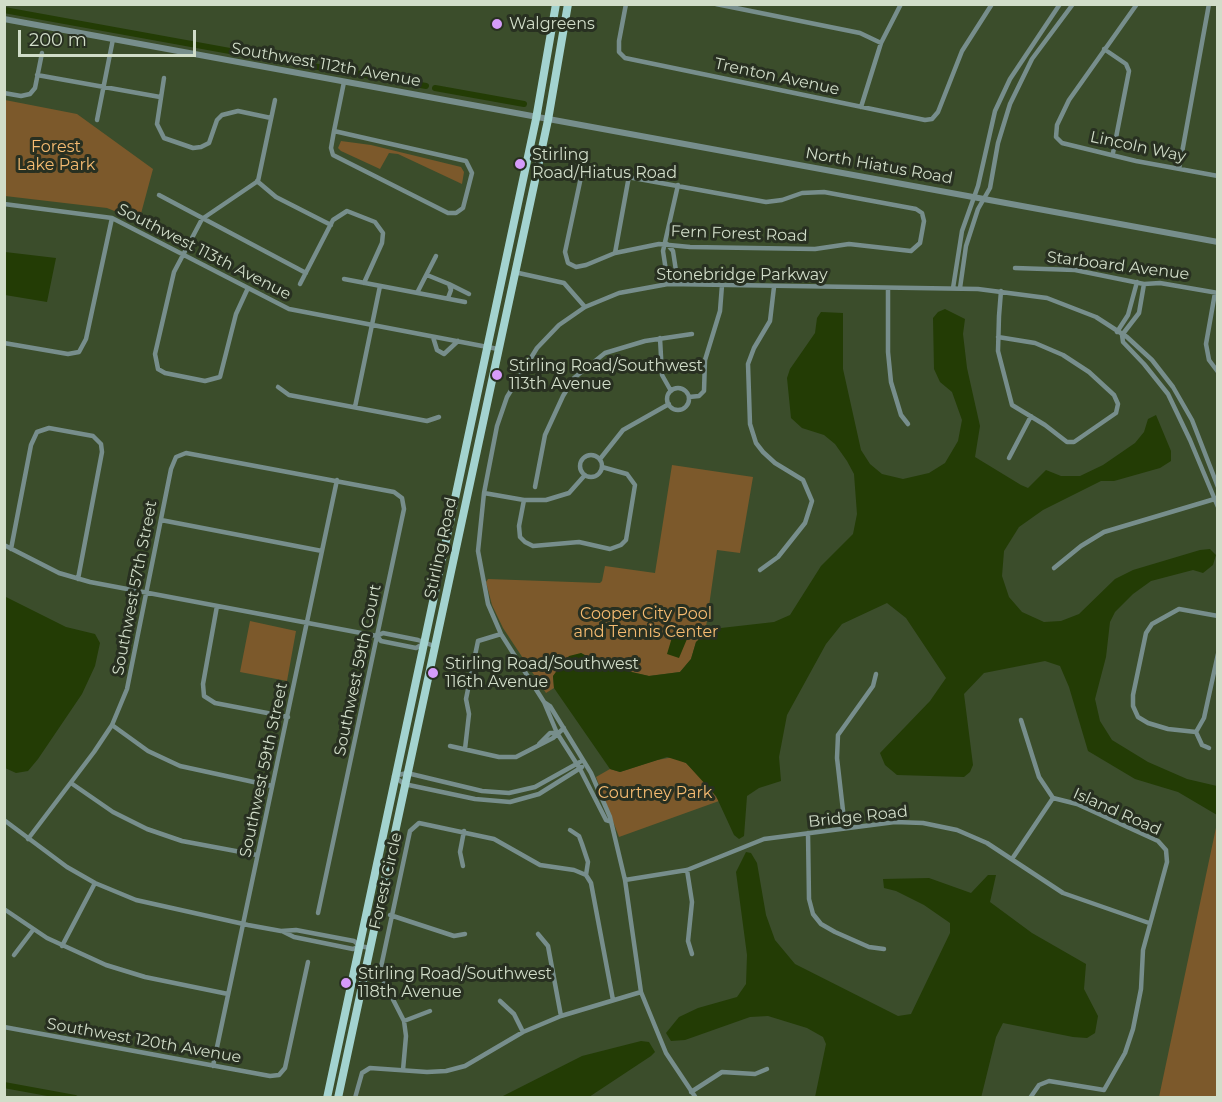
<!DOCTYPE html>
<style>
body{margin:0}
#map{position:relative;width:1222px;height:1102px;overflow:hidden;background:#3b4d2b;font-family:Montserrat,sans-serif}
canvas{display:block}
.frame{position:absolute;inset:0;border:6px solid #d1ddc9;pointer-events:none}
.scale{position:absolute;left:18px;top:30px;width:178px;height:27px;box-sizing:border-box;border:3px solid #d1ddc9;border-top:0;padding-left:8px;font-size:18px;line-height:21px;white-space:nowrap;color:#d1ddc9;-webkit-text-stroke:4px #283021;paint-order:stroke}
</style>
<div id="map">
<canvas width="1222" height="1102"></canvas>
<div class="frame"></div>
<div class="scale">200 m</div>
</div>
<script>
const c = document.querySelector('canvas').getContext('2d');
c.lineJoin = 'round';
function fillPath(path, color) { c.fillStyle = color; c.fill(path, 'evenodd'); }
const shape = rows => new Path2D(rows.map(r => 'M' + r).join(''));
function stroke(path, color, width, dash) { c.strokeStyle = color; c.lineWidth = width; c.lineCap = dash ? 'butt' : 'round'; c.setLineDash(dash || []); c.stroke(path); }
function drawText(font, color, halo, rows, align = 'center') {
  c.font = font + ' Montserrat,sans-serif'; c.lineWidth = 6; c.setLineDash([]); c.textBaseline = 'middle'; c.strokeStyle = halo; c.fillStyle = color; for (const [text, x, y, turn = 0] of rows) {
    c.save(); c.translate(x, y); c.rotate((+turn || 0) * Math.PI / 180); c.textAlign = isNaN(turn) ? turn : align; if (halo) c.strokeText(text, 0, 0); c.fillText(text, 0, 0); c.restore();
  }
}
fillPath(shape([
 [5,100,77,114,153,169,139,221,107,208,5,196],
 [341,141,371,145,461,167,464,172,462,184,398,154,389,153,380,169,341,151,338,148],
 [672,465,753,477,740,553,717,550,705,634,696,642,691,659,680,672,649,676,605,666,581,653,553,676,554,688,546,693,503,628,492,605,486,582,488,579,600,583,602,581,605,566,655,573],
 [250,621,296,631,287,681,240,672],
 [674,757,686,763,703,779,719,801,619,837,596,777,610,769,620,772,657,760],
 [1217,823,1217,1097,1159,1097]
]), '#7c592b');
fillPath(shape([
 [5,252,56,258,47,302,5,295],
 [945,309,965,319,963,334,967,368,980,426,975,457,1021,485,1028,488,1046,470,1061,476,1080,476,1103,465,1135,443,1144,432,1148,419,1156,415,1171,451,1171,461,1160,468,1114,481,1101,481,1043,510,1019,527,1004,551,1002,576,1009,597,1022,612,1044,622,1061,621,1079,614,1115,579,1133,570,1200,550,1210,549,1216,555,1213,565,1203,573,1193,570,1151,581,1133,594,1115,612,1110,622,1106,657,1095,699,1100,721,1112,740,1148,762,1187,779,1217,786,1217,815,1178,792,1135,779,1088,751,1069,687,1060,666,1045,661,984,673,964,694,973,765,970,772,964,777,897,775,885,765,880,753,930,701,946,678,906,618,887,603,842,624,826,644,787,715,779,757,781,781,759,788,747,796,744,836,739,839,734,835,716,796,686,763,667,757,620,772,610,769,554,688,553,676,560,666,569,656,581,653,605,666,649,676,680,672,691,659,696,642,705,634,721,628,774,622,790,615,821,566,853,534,857,514,854,474,847,461,835,444,824,435,802,428,791,418,787,378,790,369,815,333,817,318,821,312,843,313,843,369,861,450,870,464,882,474,903,479,929,473,945,463,958,441,962,420,952,392,940,382,934,369,933,318,938,312],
 [4,596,66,627,95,634,100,643,95,666,82,694,38,759,28,771,16,773,5,768],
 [673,634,687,639,679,658,667,654],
 [746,852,751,853,757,863,766,915,775,940,795,964,898,1016,911,1014,950,933,950,923,924,905,896,891,884,888,883,879,929,878,971,893,988,875,996,875,990,902,1032,933,1086,964,1084,989,1098,1016,1095,1033,1087,1038,1073,1037,1003,1023,996,1037,981,1098,815,1097,826,1044,823,1037,807,1028,768,1016,750,1017,685,1040,671,1041,666,1033,679,1017,698,1008,737,997,746,984,747,955,736,872],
 [641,1041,649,1042,655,1052,651,1056,589,1097,501,1097,582,1056]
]), '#233c05');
stroke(shape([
 [4,10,340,71],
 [349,72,426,86],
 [435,88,524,104],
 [4,1085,75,1098]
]), '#233c05', 6);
stroke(shape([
 [626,4,619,41,619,52,625,58,925,120,932,119,938,112,962,51,992,4],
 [716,4,860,33,881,43],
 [1137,4,1069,100,1057,125,1056,137,1062,143,1136,161,1218,176],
 [1104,49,1126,64,1129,71,1113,153],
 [37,75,160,97],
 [164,78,157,124,164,138,193,148,201,147,209,143,217,120,222,115,238,111,271,118],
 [4,93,21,96,30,94,35,88,42,53],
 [861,107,881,43,901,4],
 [97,120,113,39],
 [334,131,466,161,472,173,463,208,456,213,448,213,333,155,331,148,334,131,344,82],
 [1179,169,1209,4],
 [589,170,766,202,782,200,802,193,824,192,916,209,922,213,924,221,920,243,911,251,849,244,815,249,690,247,659,244,615,253,586,265,576,267,568,263,565,252,581,177,589,170],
 [257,181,276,197,331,225],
 [159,195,306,273],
 [4,204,112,218,289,309,498,349],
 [667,244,673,251,678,284],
 [615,253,629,176],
 [1015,268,1075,270,1144,284,1160,283,1218,293],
 [514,272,564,283,585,307],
 [427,275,449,284,451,290,448,298],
 [344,279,465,302],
 [300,284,333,220,347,211,375,222,383,233,382,243,364,283],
 [449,284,469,294],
 [668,284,663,251,678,185],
 [248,288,236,314,220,377,205,381,165,373,158,369,155,354,174,272,202,219,258,181,275,100],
 [888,288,888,352,891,382,901,415,908,424],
 [953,288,962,231,978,186,995,111,1010,79,1060,4],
 [960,288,966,246,978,209,990,188,998,143,1010,104,1032,59,1073,4],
 [417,293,436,256],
 [1215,293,1206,344,1209,360,1218,372],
 [1117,332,1128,315,1137,282],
 [1122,335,1123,342,1144,364,1168,394,1190,440,1218,507],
 [1122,335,1139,313,1144,284],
 [433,337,437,350,444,354,458,341],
 [998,337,1035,343,1063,355,1089,372,1114,395,1118,404,1116,413,1074,442,1067,442,1045,425,1012,405,998,351,999,316,1001,291],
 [660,338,662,375,671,391],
 [4,343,68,354,79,352,86,339,112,218],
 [278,387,289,395,427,421,439,417],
 '667 399a11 11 0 1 1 22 0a11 11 0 1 1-22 0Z',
 [689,397,699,396,704,391,705,360,720,311,722,285],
 [355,407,380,286],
 '580 466a11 11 0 1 1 22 0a11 11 0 1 1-22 0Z',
 [1009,458,1031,416],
 [600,459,623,430,669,404],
 [535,487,545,435,563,396,574,378,605,353,645,341,692,334],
 [484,493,524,500,546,500,569,493,585,475],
 [524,500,519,526,520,537,525,542,533,546,579,542,610,549,621,545,626,540,635,485,627,474,602,467],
 [161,520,322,551],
 [4,545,59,573,90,582,377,636,381,641,416,648,423,644],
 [11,549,31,445,37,432,49,428,93,436,101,444,102,452,78,579],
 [1054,568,1081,546,1104,532,1218,498],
 [760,570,778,557,805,523,812,501,803,480,775,463,763,452,756,443,750,424,748,364,754,348,770,321,774,287],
 [217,606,203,684,204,696,215,703,288,717],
 [377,636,383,633,418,640,434,646],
 [544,702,550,706,591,773,610,817,625,880,641,992,666,1053,696,1098],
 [1021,720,1039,777,1053,798],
 [112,725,148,751,180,766,272,786],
 [1196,732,1168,729,1148,723,1138,717,1133,706,1133,695,1146,633,1152,624,1179,609,1218,616],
 [1196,732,1204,718,1218,654],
 [1196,732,1202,745,1209,748],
 [539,744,550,733,557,733],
 [450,746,499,757,516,757,553,738,564,728],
 [465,749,469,714,466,699,478,641,501,634],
 [394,776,404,784,475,799,510,802,539,794,582,767],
 [394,776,407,773,482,791,509,793,535,787,580,762],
 [71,783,113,812,147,829,182,841,257,855],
 [1053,798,1077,804,1158,841,1166,850,1167,862,1143,950,1141,989,1133,1029,1125,1053,1104,1090],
 [4,820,67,867,95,883,136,900,248,925,281,931,296,930,354,941,360,946,370,948],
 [609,821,606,820,580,769,557,733,544,702,501,634,488,604,478,551,484,493,497,426,507,397,537,348,559,325,585,307,619,293,668,284,978,289,1047,298,1096,317,1127,337,1152,360,1173,387,1192,420,1218,487],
 [845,828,837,758,838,735,873,686,876,674],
 [570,830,579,836,582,844,588,862,586,875],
 [808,833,809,899,813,914,821,924,835,932,869,947,884,949],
 [28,839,94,752,112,725,127,689,171,469,176,457,186,453,394,492,402,498,404,509,318,913],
 [1012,859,1053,798],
 [463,866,460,852,464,831],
 [687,870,692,902,688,941,692,954],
 [625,880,687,870,764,839,895,822,923,823,957,830,987,843,1063,893,1149,923],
 [4,909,47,938,106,965,145,977,228,994],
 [390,915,454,936,465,934],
 [282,931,294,937,353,949,360,946],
 [538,934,548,946,561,1016],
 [62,946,95,883],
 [14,955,33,930],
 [500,1001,514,1014,523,1032],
 [404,1021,430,1011],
 [4,1027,270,1076,279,1075,285,1068,308,962],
 [213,1066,337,480],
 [403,1070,406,1036,404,1021,382,978,381,967,410,831,419,823,494,839,540,865,574,870,586,875,591,883,613,1000],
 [691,1092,722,1072,755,1074,767,1069],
 [355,1098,362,1073,370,1068,427,1072,446,1071,465,1066,523,1032,561,1016,641,992],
 [1030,1098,1039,1085,1049,1081,1104,1090]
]), '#778e8c', 4.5);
stroke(shape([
 [4,19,1218,242]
]), '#778e8c', 6);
stroke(shape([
 [327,1098,536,119,556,4],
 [338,1098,548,120,568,4]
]), '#a3d3d0', 8);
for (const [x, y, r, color] of [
 [497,24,6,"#d69bfa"],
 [520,164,6,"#d69bfa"],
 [497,375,6,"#d69bfa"],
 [433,673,6,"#d69bfa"],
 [346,983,6,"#d69bfa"]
]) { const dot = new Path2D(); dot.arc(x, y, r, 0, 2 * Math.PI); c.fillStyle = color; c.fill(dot); stroke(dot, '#283021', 2); }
drawText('16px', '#d1ddc9', '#283021', [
 ["Walgreens",509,24],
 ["Stirling",532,155],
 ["Road/Hiatus Road",532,173],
 ["Stirling Road/Southwest",509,366],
 ["113th Avenue",509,384],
 ["Stirling Road/Southwest",445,664],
 ["116th Avenue",445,682],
 ["Stirling Road/Southwest",358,974],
 ["118th Avenue",358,992]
], 'left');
drawText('16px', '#d1ddc9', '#283021', [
 ["Southwest 112th Avenue",326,65,10],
 ["Trenton Avenue",777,77,12],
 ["Lincoln Way",1138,147,12],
 ["North Hiatus Road",879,166,10],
 ["Fern Forest Road",739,234,2],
 ["Southwest 113th Avenue",204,252,27],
 ["Starboard Avenue",1118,266,7],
 ["Stonebridge Parkway",742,275],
 ["Stirling Road",441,548,-78],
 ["Southwest 57th Street",135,588,-79],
 ["Southwest 59th Court",358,670,-78],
 ["Southwest 59th Street",264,770,-78],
 ["Island Road",1117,812,24],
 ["Bridge Road",858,817,-6],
 ["Forest Circle",386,881,-77],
 ["Southwest 120th Avenue",144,1041,10]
]);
drawText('16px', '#f5bb71', '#283021', [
 ["Forest",56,147],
 ["Lake Park",56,165],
 ["Cooper City Pool",646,614],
 ["and Tennis Center",646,632],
 ["Courtney Park",655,793]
]);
</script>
